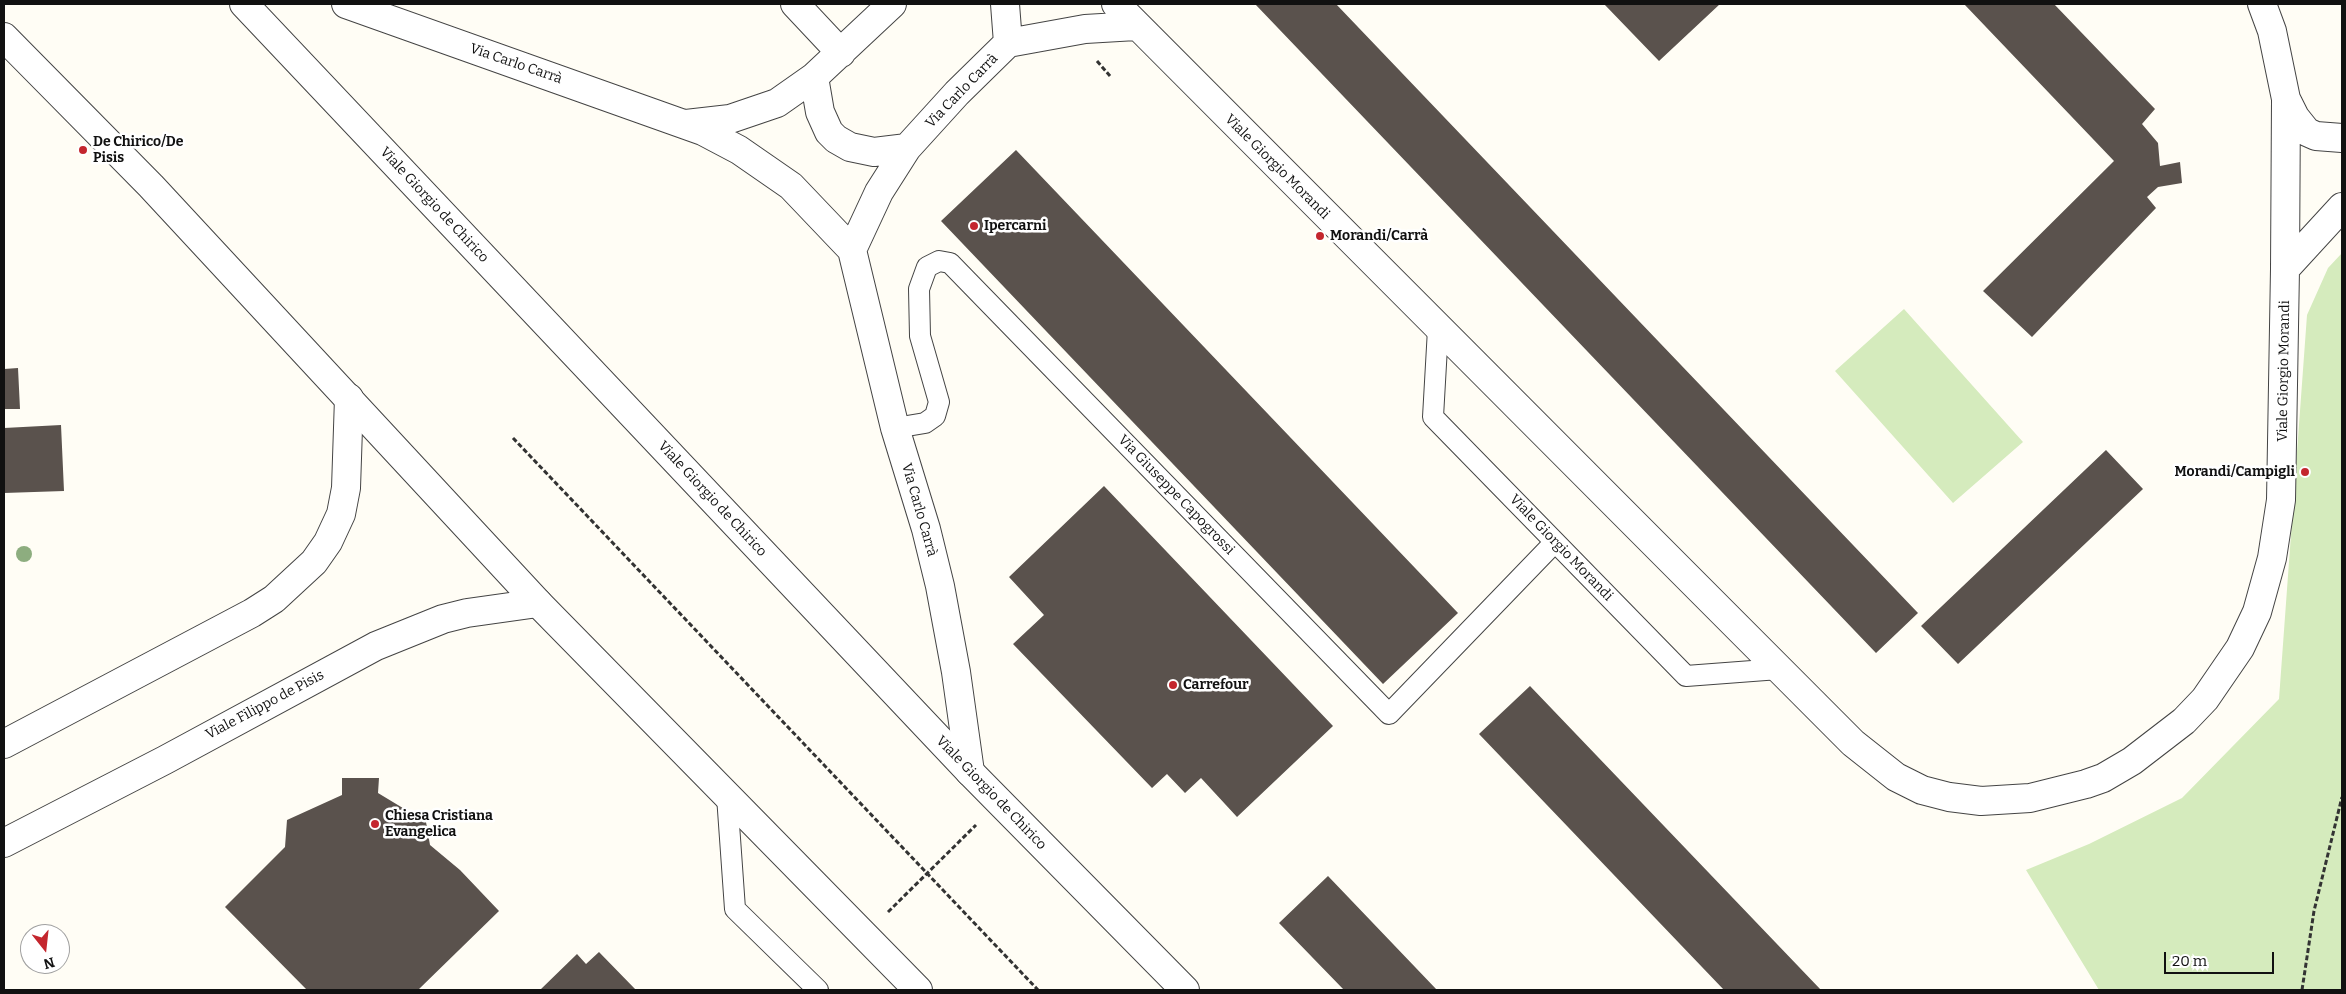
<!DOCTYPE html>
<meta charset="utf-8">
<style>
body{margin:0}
#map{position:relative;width:2346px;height:994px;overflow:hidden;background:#fffdf5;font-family:Bitter,serif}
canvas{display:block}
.frame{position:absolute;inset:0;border:5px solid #111;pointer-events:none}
.north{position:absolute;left:20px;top:924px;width:50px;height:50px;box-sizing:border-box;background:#fff;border:1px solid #a0a0a0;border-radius:50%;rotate:164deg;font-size:14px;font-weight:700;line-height:20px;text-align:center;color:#111}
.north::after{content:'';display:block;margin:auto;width:18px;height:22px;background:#c4262e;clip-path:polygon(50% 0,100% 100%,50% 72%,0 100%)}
.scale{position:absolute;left:2164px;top:952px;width:110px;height:22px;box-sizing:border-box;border:2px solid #111;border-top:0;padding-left:6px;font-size:15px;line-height:18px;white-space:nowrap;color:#111;-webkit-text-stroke:4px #fff;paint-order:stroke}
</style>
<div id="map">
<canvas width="2346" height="994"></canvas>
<div class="frame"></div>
<div class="north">N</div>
<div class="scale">20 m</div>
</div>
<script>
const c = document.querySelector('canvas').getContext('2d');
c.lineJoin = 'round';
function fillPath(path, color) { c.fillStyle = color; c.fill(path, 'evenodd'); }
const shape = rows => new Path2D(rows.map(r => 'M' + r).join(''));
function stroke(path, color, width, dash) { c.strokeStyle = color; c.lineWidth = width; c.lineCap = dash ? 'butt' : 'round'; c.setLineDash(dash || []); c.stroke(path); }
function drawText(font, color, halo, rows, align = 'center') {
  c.font = font + ' Bitter,serif'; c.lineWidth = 5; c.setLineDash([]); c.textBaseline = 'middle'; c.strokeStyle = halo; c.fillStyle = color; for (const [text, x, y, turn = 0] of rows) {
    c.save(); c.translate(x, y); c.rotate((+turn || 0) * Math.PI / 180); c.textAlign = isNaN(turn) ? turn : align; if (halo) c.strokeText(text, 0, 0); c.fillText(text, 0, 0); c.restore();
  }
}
fillPath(shape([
 [2342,253,2342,990,2099,990,2026,870,2089,844,2182,798,2279,699,2307,315,2328,268],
 [1904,309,2023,442,1953,503,1835,371]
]), '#d5ebbd');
fillPath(shape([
 [1255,4,1336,4,1918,613,1876,653],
 [1604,4,1720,4,1659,61],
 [1964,4,2054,4,2155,109,2142,124,2158,143,2160,166,2180,162,2182,183,2158,187,2147,197,2156,208,2032,337,1983,291,2114,161],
 [1016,150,1458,613,1383,684,941,221],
 [18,368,20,409,4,409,4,369],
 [61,425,64,491,4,493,4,428],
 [2106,450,2143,489,1958,664,1921,626],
 [1104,486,1333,726,1237,817,1201,778,1185,793,1167,774,1152,788,1013,644,1044,615,1009,577],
 [1530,686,1821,990,1724,990,1479,734],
 [342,778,379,778,378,793,426,822,430,845,460,870,499,911,418,990,307,990,225,907,285,847,287,820,342,795],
 [1328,876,1437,990,1344,990,1279,923],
 [599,952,636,990,540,990,577,954,586,964]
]), '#5a524d');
const service = shape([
 [1438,329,1433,417,1686,676,1779,669],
 [895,428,925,423,935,416,939,402,920,336,919,289,927,267,939,261,950,263,1389,714,1555,542],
 [727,796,735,909,818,990]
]);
const minor = shape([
 [346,4,703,131,739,150,791,186,852,250,895,428,926,529,940,586,956,672,970,772],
 [795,4,841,53],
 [1005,4,1008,43],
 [1116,4,1853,743,1896,777,1922,790,1949,797,1981,801,2030,798,2086,784,2103,778,2132,761,2184,721,2205,699,2240,648,2257,612,2272,558,2281,500,2285,269,2286,99,2272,31,2262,4],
 [814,77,820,112,829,132,836,139,850,147,874,152,907,148],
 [2286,99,2295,117,2307,132,2316,136,2342,138],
 [686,124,730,119,777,103,814,77,892,4],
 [852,250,879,192,907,148,957,93,1008,43,1085,29,1136,26],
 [2285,269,2342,207],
 [4,744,252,613,274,599,314,562,328,542,341,514,346,488,349,398],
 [4,843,165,760,376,646,443,619,467,613,538,603]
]);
const tertiary = shape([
 [244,4,970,772,1185,990],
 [4,37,151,186,538,603,918,990]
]);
stroke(service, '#444', 22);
stroke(minor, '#444', 30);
stroke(tertiary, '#444', 30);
stroke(shape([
 [1097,61,1110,76],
 [513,438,1038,990],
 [888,912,976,825],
 [2302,990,2314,911,2342,797]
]), '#333', 3, [5, 2.5]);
stroke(service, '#fff', 20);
stroke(minor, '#fff', 28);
stroke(tertiary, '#fff', 28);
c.fillStyle = '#8dad7f';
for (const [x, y] of [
 [24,554]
]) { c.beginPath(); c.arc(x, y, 8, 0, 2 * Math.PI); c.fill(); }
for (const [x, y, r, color] of [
 [83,150,5,"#c4262e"],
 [974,226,5,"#c4262e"],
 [1320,236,5,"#c4262e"],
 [2305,472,5,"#c4262e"],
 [1173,685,5,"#c4262e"],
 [375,824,5,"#c4262e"]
]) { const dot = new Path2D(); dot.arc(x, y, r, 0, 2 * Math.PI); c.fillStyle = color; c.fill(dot); stroke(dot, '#fff', 2); }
drawText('14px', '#111', '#fff', [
 ["Via Carlo Carrà",516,64,19],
 ["Via Carlo Carrà",962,91,-46],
 ["Viale Giorgio Morandi",1277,167,45],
 ["Viale Giorgio de Chirico",434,205,47],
 ["Viale Giorgio Morandi",2284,371,-89],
 ["Via Giuseppe Capogrossi",1176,495,46],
 ["Viale Giorgio de Chirico",712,499,47],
 ["Via Carlo Carrà",919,510,74],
 ["Viale Giorgio Morandi",1561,548,46],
 ["Viale Filippo de Pisis",265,705,-28],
 ["Viale Giorgio de Chirico",991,793,46]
]);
drawText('bold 14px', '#111', '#fff', [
 ["De Chirico/De",93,142],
 ["Pisis",93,158],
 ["Ipercarni",984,226],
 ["Morandi/Carrà",1330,236],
 ["Morandi/Campigli",2295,472,"right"],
 ["Carrefour",1183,685],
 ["Chiesa Cristiana",385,816],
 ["Evangelica",385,832]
], 'left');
</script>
